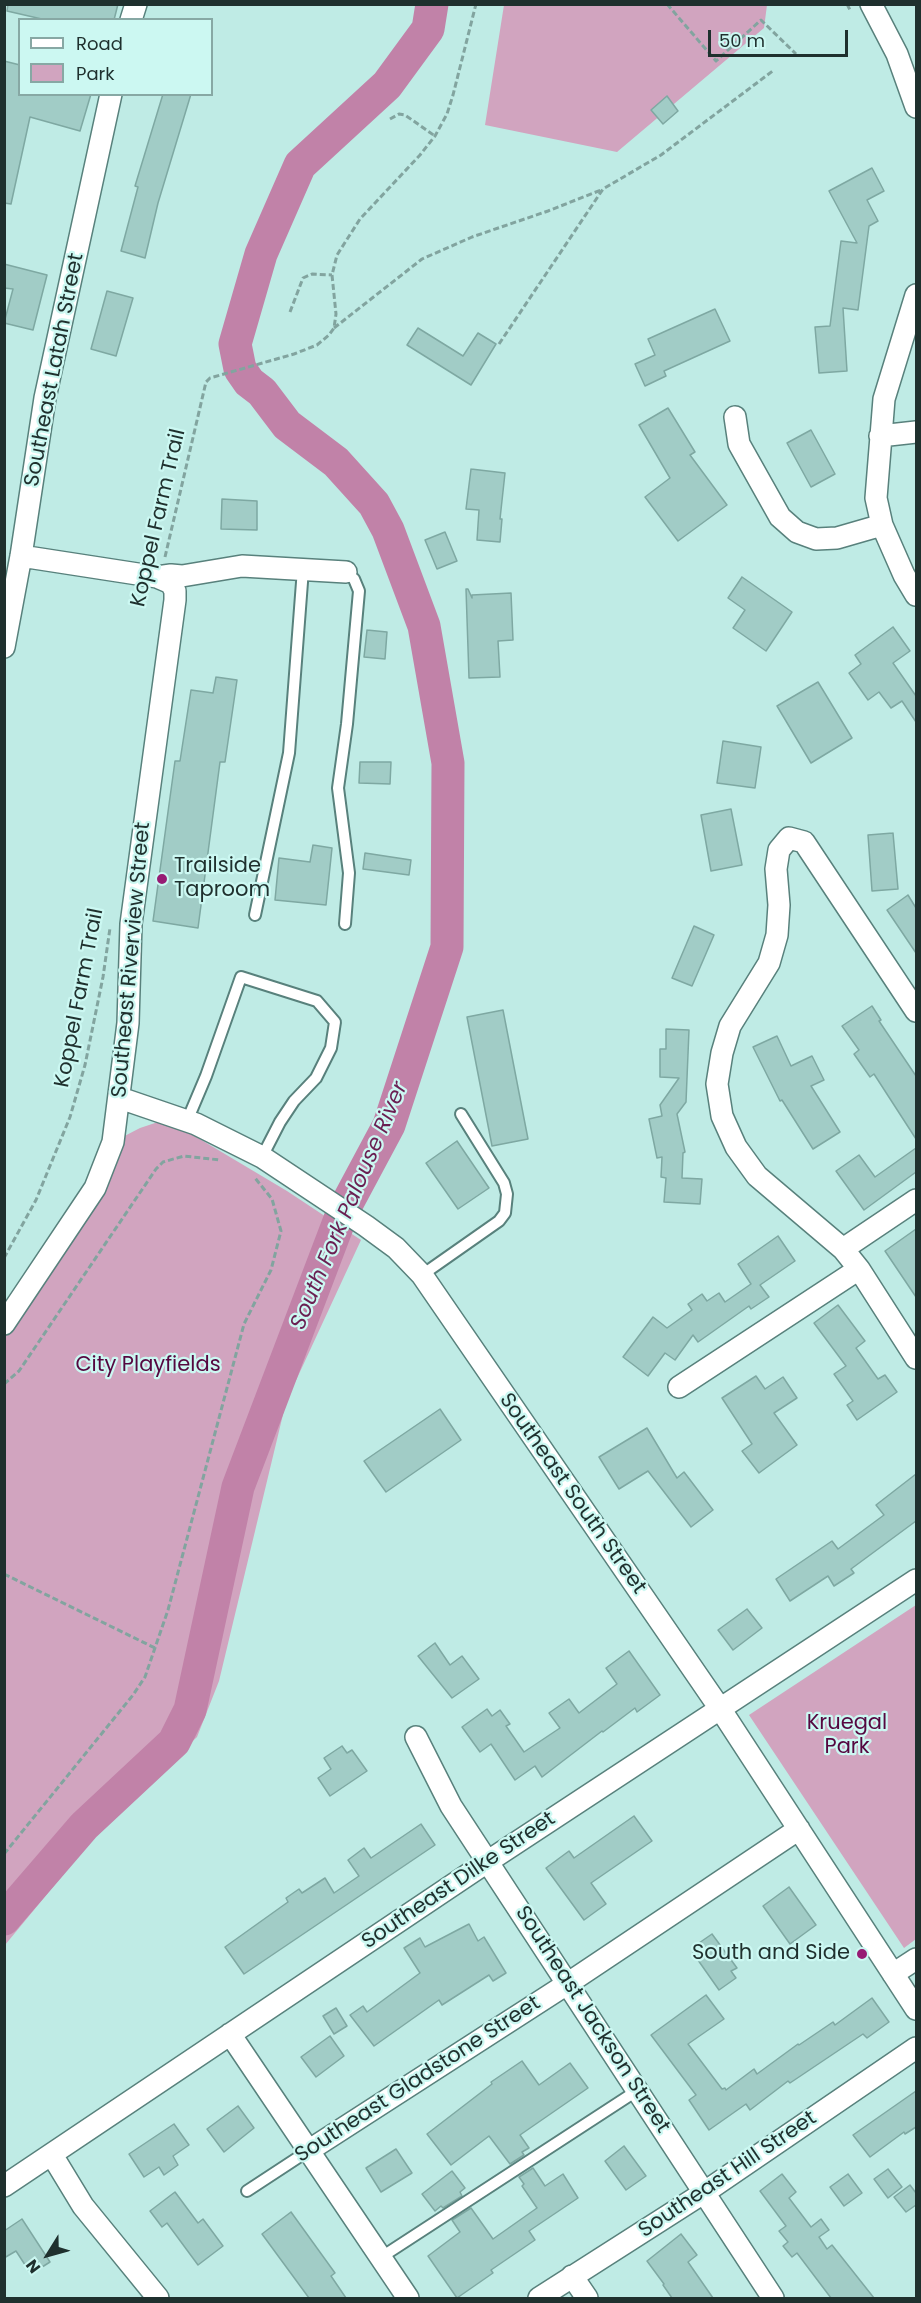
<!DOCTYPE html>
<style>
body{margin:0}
#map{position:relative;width:921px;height:2303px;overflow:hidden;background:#bfebe5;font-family:Poppins,sans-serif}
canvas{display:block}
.frame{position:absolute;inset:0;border:6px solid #1f302e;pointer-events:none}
.legend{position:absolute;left:18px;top:18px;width:195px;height:78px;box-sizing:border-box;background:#ccf8f2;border:2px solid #87a8a4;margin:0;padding:8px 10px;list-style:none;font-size:18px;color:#1f302e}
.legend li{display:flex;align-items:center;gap:12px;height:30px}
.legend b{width:30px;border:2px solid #87a8a4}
.north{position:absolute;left:18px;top:2225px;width:60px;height:60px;-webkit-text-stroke:4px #ccf8f2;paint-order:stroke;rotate:233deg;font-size:16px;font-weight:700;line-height:24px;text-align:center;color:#1f302e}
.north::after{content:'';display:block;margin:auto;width:21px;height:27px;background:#1f302e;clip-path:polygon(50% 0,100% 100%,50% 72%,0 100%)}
.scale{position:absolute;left:708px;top:30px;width:140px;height:27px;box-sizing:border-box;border:3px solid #1f302e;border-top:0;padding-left:8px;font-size:18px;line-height:21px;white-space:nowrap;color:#1f302e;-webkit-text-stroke:4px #ccf8f2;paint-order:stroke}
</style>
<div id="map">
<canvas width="921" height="2303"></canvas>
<div class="frame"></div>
<ul class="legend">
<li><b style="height:8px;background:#fff"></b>Road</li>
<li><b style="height:16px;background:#d1a4bf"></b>Park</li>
</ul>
<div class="north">N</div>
<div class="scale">50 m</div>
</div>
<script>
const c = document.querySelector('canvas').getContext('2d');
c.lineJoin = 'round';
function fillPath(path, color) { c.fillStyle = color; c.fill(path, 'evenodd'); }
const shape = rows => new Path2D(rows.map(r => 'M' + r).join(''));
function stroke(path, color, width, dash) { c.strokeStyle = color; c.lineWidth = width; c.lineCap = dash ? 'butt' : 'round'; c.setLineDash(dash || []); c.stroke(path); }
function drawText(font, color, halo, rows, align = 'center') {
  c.font = font + ' Poppins,sans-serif'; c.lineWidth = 4.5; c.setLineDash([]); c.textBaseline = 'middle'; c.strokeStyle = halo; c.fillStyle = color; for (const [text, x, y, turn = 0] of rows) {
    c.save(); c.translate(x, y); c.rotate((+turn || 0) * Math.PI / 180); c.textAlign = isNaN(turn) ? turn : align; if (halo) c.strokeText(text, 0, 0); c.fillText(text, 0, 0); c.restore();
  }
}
fillPath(shape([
 [504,5,767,5,764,28,617,152,485,125],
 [158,1122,188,1132,287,1191,361,1240,286,1402,219,1681,197,1737,105,1824,5,1945,5,1324,113,1142,140,1128],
 [916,1605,916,1939,904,1948,749,1715]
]), '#d1a4bf');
stroke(shape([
 [4,1919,84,1826,174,1742,190,1710,238,1487,343,1211,389,1125,447,947,448,763,424,626,388,530,374,504,336,462,287,425,262,392,249,382,240,369,235,344,261,254,300,165,387,85,428,29,432,4]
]), '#c182a8', 33);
const building = shape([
 [8,4,118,4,114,20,46,20,7,11,8,4],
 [4,61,20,65,20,94,91,94,80,131,30,117,11,204,4,203,4,61],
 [163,94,191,94,158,203,145,258,121,251,138,187,135,186,163,94],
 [667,96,678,111,663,124,651,110,667,96],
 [872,168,884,191,867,200,878,221,869,226,858,310,843,308,847,371,819,373,815,327,830,326,841,241,857,243,829,191,872,168],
 [4,264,47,275,33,330,4,323,13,289,4,288,4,264],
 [107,291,133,298,116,356,91,349,107,291],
 [715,309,730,341,664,371,666,376,645,386,635,364,655,355,648,339,715,309],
 [418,328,463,356,478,333,496,344,471,385,407,345,418,328],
 [668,408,695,452,690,455,727,505,678,541,645,497,670,478,639,425,668,408],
 [811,430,835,474,811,487,787,443,811,430],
 [471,469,505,473,500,519,502,519,500,542,477,540,479,510,466,509,471,469],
 [222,499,257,501,257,530,221,529,222,499],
 [445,532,457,561,437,569,425,540,445,532],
 [742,577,792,612,766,651,733,628,745,610,728,598,742,577],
 [466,589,468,589,472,598,472,595,511,593,513,640,498,641,500,677,469,678,466,589],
 [893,627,910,651,893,663,916,696,916,722,902,701,891,708,879,692,868,700,849,673,861,664,855,655,893,627],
 [367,630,387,632,385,659,364,657,367,630],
 [216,677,237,680,225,762,220,762,198,928,153,921,175,761,180,761,191,690,213,693,216,677],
 [818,682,852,738,811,763,777,706,818,682],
 [723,741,761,747,755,788,717,783,723,741],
 [360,762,391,762,390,784,359,783,360,762],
 [731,809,742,865,711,871,701,815,731,809],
 [893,833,898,889,872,891,868,835,893,833],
 [313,845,332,848,326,905,275,900,279,858,310,862,313,845],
 [365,853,411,860,409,875,363,869,365,853],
 [908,895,916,908,916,953,887,910,908,895],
 [694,926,714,935,692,986,672,978,694,926],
 [872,1006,881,1020,879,1021,916,1076,916,1139,874,1074,870,1077,854,1054,859,1050,842,1026,872,1006],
 [503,1010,528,1139,492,1146,467,1017,503,1010],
 [666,1029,689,1030,686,1102,677,1114,685,1152,683,1153,682,1178,702,1179,700,1204,664,1202,666,1178,661,1177,662,1157,657,1158,649,1119,662,1116,660,1105,679,1078,660,1077,660,1049,666,1049,666,1029],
 [777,1036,791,1066,812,1056,824,1080,811,1086,840,1132,813,1149,782,1100,780,1101,753,1047,777,1036],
 [457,1141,489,1188,458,1209,426,1163,457,1141],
 [916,1148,916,1172,864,1210,836,1171,859,1155,875,1177,916,1148],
 [916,1229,916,1297,885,1251,916,1229],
 [778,1236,795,1261,760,1285,769,1297,751,1309,749,1306,698,1342,693,1335,675,1360,665,1353,648,1376,623,1357,653,1317,667,1328,692,1310,688,1304,702,1294,707,1301,719,1293,725,1302,751,1284,738,1264,778,1236],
 [838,1305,865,1341,856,1348,878,1379,885,1375,897,1392,857,1420,847,1405,853,1401,834,1374,846,1366,814,1323,838,1305],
 [756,1376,765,1389,783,1377,797,1398,774,1413,797,1445,759,1473,742,1451,752,1444,722,1398,756,1376],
 [440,1409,461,1440,386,1492,364,1461,440,1409],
 [647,1428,677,1478,684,1472,713,1510,691,1527,648,1471,619,1489,599,1457,647,1428],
 [916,1474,916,1521,851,1569,854,1573,834,1586,828,1576,790,1601,776,1579,832,1541,838,1549,884,1515,876,1505,916,1474],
 [747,1609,762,1628,733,1650,718,1630,747,1609],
 [435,1643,450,1665,462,1656,479,1679,452,1698,418,1656,435,1643],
 [629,1651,660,1695,637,1712,635,1708,603,1732,602,1731,542,1777,535,1766,515,1780,491,1744,480,1752,462,1727,487,1709,492,1716,500,1710,510,1724,506,1726,524,1752,560,1728,549,1713,569,1699,579,1713,617,1684,606,1668,629,1651],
 [342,1746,347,1753,352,1750,367,1771,330,1796,318,1778,331,1769,324,1758,342,1746],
 [634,1816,652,1841,591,1883,606,1904,584,1920,546,1868,569,1851,574,1858,634,1816],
 [421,1824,435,1845,244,1974,225,1947,288,1902,286,1898,299,1889,302,1893,325,1878,334,1893,359,1876,348,1860,364,1848,371,1858,421,1824],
 [789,1887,816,1925,790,1944,763,1906,789,1887],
 [469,1924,478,1941,484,1937,506,1973,493,1981,489,1975,442,2005,439,2000,374,2046,350,2015,363,2006,367,2012,420,1973,404,1948,420,1938,425,1947,469,1924],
 [712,1934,737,1968,731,1971,736,1978,719,1990,693,1953,702,1947,699,1943,712,1934],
 [706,1995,724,2019,688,2044,722,2089,725,2088,726,2090,754,2069,757,2074,798,2044,799,2045,833,2022,835,2025,872,1998,889,2022,867,2038,863,2034,790,2083,788,2081,750,2110,746,2104,709,2130,689,2100,696,2095,651,2035,706,1995],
 [336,2008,347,2026,334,2034,323,2016,336,2008],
 [330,2036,344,2056,316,2077,301,2057,330,2036],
 [522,2061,539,2085,570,2063,588,2088,520,2135,529,2148,522,2152,524,2155,510,2164,489,2136,451,2165,427,2134,492,2084,491,2082,522,2061],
 [916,2091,916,2127,905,2134,904,2132,870,2157,853,2135,916,2091],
 [238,2106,254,2128,224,2152,207,2129,238,2106],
 [174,2124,189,2145,173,2156,178,2165,164,2175,159,2167,144,2177,129,2154,174,2124],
 [624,2146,646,2176,626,2190,605,2161,624,2146],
 [396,2149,412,2173,381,2192,366,2168,396,2149],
 [533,2168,545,2186,563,2174,578,2198,529,2231,535,2240,491,2270,493,2273,457,2298,428,2256,460,2232,452,2220,471,2208,493,2239,537,2208,522,2186,524,2184,519,2177,533,2168],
 [888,2169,902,2187,888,2198,874,2179,888,2169],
 [452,2171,465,2188,460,2192,462,2196,443,2208,441,2206,435,2211,422,2194,452,2171],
 [782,2174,796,2192,789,2198,811,2227,821,2219,829,2230,819,2237,827,2249,832,2245,874,2298,831,2298,797,2253,792,2257,783,2246,788,2242,779,2231,786,2226,760,2191,782,2174],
 [848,2174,862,2193,844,2206,830,2187,848,2174],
 [910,2185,916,2193,916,2205,906,2212,894,2197,910,2185],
 [175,2192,198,2223,203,2219,223,2246,198,2265,167,2223,162,2227,150,2211,175,2192],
 [291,2212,335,2273,331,2276,346,2298,309,2298,262,2234,291,2212],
 [22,2219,50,2262,31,2274,16,2251,4,2258,4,2231,22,2219],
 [681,2234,697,2255,688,2262,713,2298,672,2298,663,2285,664,2284,647,2261,681,2234]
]);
fillPath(building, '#a1ccc6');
stroke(building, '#7ea8a2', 1.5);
const lane = shape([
 [255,915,289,753,303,569],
 [345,924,349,873,338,788,347,724,359,591,354,579,346,572],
 [187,1121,206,1076,241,977,317,1001,335,1022,331,1048,316,1078,294,1101,280,1122,262,1157],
 [422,1275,499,1221,505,1213,507,1194,504,1183,461,1114],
 [247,2191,308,2151],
 [380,2258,638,2090]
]);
const street = shape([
 [871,4,897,54,916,107],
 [131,20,136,4],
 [916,295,884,399,876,498,882,525,904,575,916,595],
 [735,417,739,444,780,517,797,532,816,539,837,538,882,525],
 [880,436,916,432],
 [21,556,157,577,171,575,182,576,242,566,346,572],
 [4,647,21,556,45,398,111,94],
 [916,1011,804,842,789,838,779,850,776,869,779,905,777,935,769,963,730,1026,722,1053,717,1084,722,1116,736,1147,757,1176,843,1249,859,1269,916,1358],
 [120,1098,196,1124,262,1157,366,1226,396,1248,422,1275,721,1710,916,2009],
 [843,1249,916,1200],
 [4,1324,95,1188,113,1142,128,1023,131,924,175,600,175,591,171,583,157,577],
 [679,1387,859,1269],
 [416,1737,451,1806,773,2298],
 [893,1974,916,1959],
 [230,2034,408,2298],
 [308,2151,567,1984,799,1829],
 [52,2155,83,2206,158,2298],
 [4,2186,487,1862,916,1580],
 [572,2276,587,2298],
 [539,2298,705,2192,916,2048]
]);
stroke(lane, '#58817c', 14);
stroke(street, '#58817c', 24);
stroke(shape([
 [667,4,716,61,761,20,796,54],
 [847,4,851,12],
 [390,119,399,114,405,115,435,136],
 [290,312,303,278,312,274,332,275],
 [334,328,422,259,472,237,548,211,601,190],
 [499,344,603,189,661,155,774,70],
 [165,557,206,382,210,378,294,354,317,345,329,335,334,328,336,314,332,275,337,255,360,219,420,155,435,136,447,114,453,95,476,4],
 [4,1258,36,1200,70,1117,85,1065,103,977,110,928],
 [4,1384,19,1371,156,1169,163,1162,184,1156,220,1160],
 [4,1574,155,1648],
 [4,1854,133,1695,145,1677,168,1610,244,1324,271,1270,281,1231,272,1199,255,1178]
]), '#82a49f', 3, [6, 3]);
stroke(lane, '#fff', 10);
stroke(street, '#fff', 21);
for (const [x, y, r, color] of [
 [162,879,6,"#971b74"],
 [862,1954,6,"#971b74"]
]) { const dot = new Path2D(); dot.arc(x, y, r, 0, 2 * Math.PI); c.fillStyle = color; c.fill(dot); stroke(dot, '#ccf8f2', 2); }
drawText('21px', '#1f302e', '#ccf8f2', [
 ["Southeast Latah Street",55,370,-79],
 ["Koppel Farm Trail",159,518,-77],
 ["Southeast Riverview Street",132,960,-85],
 ["Koppel Farm Trail",80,998,-79],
 ["Southeast South Street",572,1494,55],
 ["Southeast Dilke Street",459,1881,-34],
 ["Southeast Jackson Street",592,2020,57],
 ["Southeast Gladstone Street",418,2080,-33],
 ["Southeast Hill Street",728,2175,-34]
]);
drawText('21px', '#1f302e', '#ccf8f2', [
 ["Trailside",174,867],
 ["Taproom",174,891],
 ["South and Side",850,1954,"right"]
], 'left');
drawText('21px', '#550740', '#ccf8f2', [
 ["City Playfields",148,1366],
 ["Kruegal",847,1724],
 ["Park",847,1748]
]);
drawText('italic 22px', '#6a1f52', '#ccf8f2', [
 ["South Fork Palouse River",350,1206,-67]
]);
</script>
